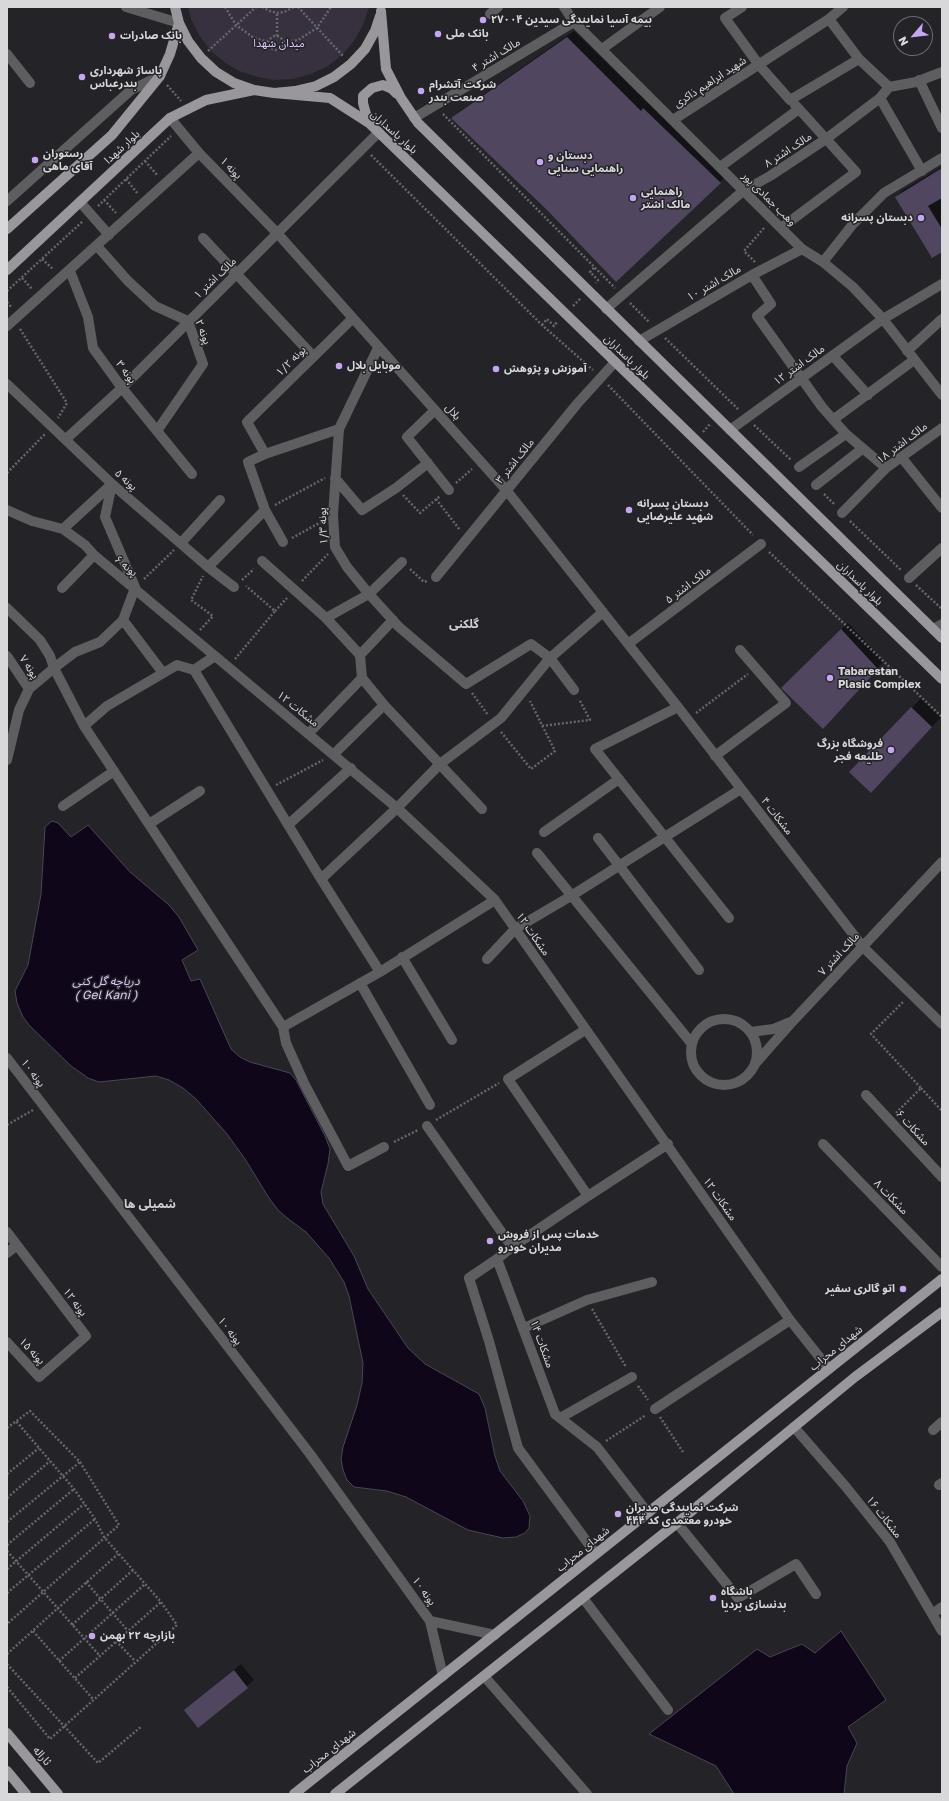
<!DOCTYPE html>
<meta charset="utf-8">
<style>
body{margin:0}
#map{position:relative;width:949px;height:1801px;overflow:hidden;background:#242327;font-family:"Golos Text",sans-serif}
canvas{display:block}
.frame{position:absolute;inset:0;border:8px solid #d8d7da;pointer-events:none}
.north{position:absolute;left:893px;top:16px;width:40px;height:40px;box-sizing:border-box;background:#242327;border:1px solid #6c6b6f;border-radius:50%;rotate:242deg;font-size:11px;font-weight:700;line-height:16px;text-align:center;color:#d8d7da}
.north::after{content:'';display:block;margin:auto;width:14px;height:18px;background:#c5a7f1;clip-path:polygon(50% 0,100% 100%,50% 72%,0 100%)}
</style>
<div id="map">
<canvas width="949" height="1801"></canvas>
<div class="frame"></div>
<div class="north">N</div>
</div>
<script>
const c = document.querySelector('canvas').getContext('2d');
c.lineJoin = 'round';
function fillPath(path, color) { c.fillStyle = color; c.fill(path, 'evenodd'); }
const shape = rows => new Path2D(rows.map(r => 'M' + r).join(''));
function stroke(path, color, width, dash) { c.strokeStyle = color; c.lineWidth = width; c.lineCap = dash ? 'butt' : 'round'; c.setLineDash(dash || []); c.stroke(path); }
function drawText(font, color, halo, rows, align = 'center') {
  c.font = font + ' "Golos Text","Noto Sans Arabic",sans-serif'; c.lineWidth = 3; c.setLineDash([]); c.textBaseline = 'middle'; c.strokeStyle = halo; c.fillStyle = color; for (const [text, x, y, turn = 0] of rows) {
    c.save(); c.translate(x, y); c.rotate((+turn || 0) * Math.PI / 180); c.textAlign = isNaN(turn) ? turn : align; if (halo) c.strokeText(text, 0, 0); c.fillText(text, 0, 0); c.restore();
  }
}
fillPath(shape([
 [188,7,369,7,363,25,354,41,342,55,328,66,311,74,293,79,275,80,257,77,239,71,224,62,210,50,199,35,191,19]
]), '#36303f');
const water = shape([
 [52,821,58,823,71,837,88,825,130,872,169,905,179,917,198,950,182,960,191,981,200,979,231,1049,240,1057,250,1062,290,1073,296,1080,325,1136,330,1149,328,1164,321,1192,323,1204,354,1256,368,1289,408,1348,425,1364,479,1394,485,1408,495,1456,500,1471,523,1501,530,1516,529,1528,525,1533,516,1537,503,1538,468,1530,406,1497,387,1491,354,1487,347,1480,343,1470,341,1459,343,1447,357,1405,362,1383,363,1363,349,1296,344,1282,329,1258,306,1232,287,1218,278,1210,269,1198,245,1159,227,1134,196,1099,183,1088,169,1080,156,1076,99,1082,88,1078,71,1066,29,1025,23,1017,17,1003,15,991,28,965,41,894,45,827,52,821],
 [841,1631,886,1700,848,1727,857,1743,847,1766,844,1794,734,1794,716,1766,649,1734,757,1649,770,1657,802,1644,815,1653,841,1631]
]);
fillPath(water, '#0f061a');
stroke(water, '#4b4554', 1);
fillPath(shape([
 [574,31,649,104,651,102,727,175,720,182,549,212,453,118,460,111],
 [942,167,942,250,896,197,903,190],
 [848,623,884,661,830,720,783,688],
 [921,698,941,717,880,782,912,708],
 [241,1664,254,1680,198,1726,185,1710]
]), '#0007');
fillPath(shape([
 [567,37,641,111,643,108,721,183,616,282,549,212,451,118],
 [942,168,942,198,928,206,942,229,942,252,932,258,895,197],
 [841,629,878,669,823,729,781,688],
 [911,707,932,727,871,793,849,772],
 [234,1670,248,1688,198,1728,184,1710]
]), '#504660');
stroke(shape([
 [225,7,236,25,254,38,269,42],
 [262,7,270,11,277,13,284,12,294,7],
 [298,7,344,57],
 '269 43a7 7 0 1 1 14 0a7 7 0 1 1-14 0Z',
 [277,36,277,13],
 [283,42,298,40,317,28,331,7],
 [208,51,256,7],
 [167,85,181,101],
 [443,114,615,288],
 [371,155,542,325,593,370],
 [145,161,158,176],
 [126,179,138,194],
 [104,200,116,213],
 [98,206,171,136],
 [42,259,53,269],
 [755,262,744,251,764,228],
 [594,268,590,272,598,280,596,283],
 [22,278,32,289],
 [7,291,83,221],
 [7,302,12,308],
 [630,303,649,322],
 [573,306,581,298],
 [542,325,547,319,554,326,557,322],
 [20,329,67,403,58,418],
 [665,338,739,410],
 [608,385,753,535],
 [754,425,791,460],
 [703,432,710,424],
 [7,473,45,434],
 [456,483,472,469],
 [824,494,834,504],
 [403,495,420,513,440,496],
 [436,499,460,530],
 [275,505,325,478],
 [850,521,901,570],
 [292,538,323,521],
 [769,552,942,717],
 [410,569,424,582,427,581],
 [144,579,174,550],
 [242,580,254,569],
 [302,581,328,554],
 [916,585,942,609],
 [275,611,287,598],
 [200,630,213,616,191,600,203,576],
 [235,659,275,611,246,586],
 [472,693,488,715],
 [696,713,748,674],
 [542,726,590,720,579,699],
 [501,732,531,769,555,751,530,701],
 [276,785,323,760],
 [921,1088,942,1111],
 [896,1113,921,1088,871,1034,903,1002],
 [436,1120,499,1083],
 [7,1125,33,1110],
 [394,1142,418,1130],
 [592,1309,626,1367],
 [638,1386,648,1400],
 [660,1417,683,1452],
 [7,1428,30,1411,80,1462,119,1525,7,1624],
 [606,1441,646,1415],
 [7,1474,39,1448],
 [7,1498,50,1461],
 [7,1522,80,1462],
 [7,1545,74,1489],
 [7,1551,100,1656],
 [7,1569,84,1504],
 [86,1582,128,1631],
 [7,1593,95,1519],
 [72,1625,133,1570],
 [33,1631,93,1699],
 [116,1641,135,1661],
 [7,1654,118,1554],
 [59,1661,145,1584],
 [7,1664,98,1763,142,1726],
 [75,1678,161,1602],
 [7,1687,50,1739,177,1625,161,1602,104,1537,95,1519,74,1489,16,1421]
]), '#67666a', 2.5, [2, 2]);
stroke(shape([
 [126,7,179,23],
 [564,7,574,22,802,249,823,262,853,287,883,319,942,395],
 [742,7,725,18,759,65,790,100,859,59,889,87],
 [490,14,498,7],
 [829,19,859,59],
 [602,49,660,7],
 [7,54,30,83],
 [919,80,942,128],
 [889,87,916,82,942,72],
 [880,98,922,171],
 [170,118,199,153,278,234,507,491,678,707,863,947,942,1024],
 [414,118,574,22],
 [673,120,829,19,843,7],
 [720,167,799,109,795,105],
 [7,201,131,90,160,76],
 [80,202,109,235],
 [781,228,856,172,799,109],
 [203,238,313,356],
 [97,246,128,281,155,306,188,321,203,364,157,431],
 [823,262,853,224,884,193,942,158],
 [70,271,88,317,93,348,122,388,192,474],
 [752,275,771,304,757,316,822,407,846,434,886,468],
 [606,309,743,191,770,176,826,139,880,98,889,87],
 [7,326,199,153],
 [639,341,752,275,802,249],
 [378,348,339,429,333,515,335,547,347,567,369,594,399,627,466,684,531,644,550,658,574,690],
 [907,351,942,319],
 [833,356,868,395],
 [7,384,112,484,208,567,234,587],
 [435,410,407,437,449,490],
 [834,419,914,360],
 [339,429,265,454,247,422,353,318],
 [730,430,883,319,942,284],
 [66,439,122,388,379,132],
 [265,454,248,462,265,510,283,542],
 [902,458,942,508],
 [799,467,846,434],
 [335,478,362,510,396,488,428,463],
 [112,484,105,517,135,587],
 [816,485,862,449],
 [7,510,32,521,63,529,85,545,94,555,397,808,495,900,790,1320,829,1369],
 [842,513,886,468,942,428],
 [63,529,112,484],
 [181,543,220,500],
 [262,561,326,618],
 [402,562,369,594,326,618,360,655,362,678,384,705,482,809],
 [208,567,265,510],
 [436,577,577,404,615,362],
 [909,578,942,548],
 [62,588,94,555],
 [135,588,123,620,100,642,75,652,54,668,84,726,283,1027,380,972,495,900],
 [7,608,40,640,50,656,54,668,29,689],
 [123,620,163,673],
 [933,629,942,624],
 [628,644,761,544],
 [360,655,393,620],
 [7,656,29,689,19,710,7,760],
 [215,656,194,670,321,879,380,972],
 [678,707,595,749,729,918],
 [84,726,107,706,177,665,194,670],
 [309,733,362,678],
 [334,754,384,705],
 [715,756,786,703,740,650],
 [63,806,114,771],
 [149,824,200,791],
 [288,825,351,768],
 [544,832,619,779],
 [598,838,699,970],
 [537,853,692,1044],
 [321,879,397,808,440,764,501,718,550,658,603,612],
 [402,957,452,1040],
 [487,959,515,929,571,896,741,789],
 [360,983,430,1105],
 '691 1052a33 33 0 1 1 66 0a33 33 0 1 1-66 0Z',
 [283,1027,286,1043,304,1083,348,1166,384,1147],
 [585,1030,508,1079,588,1196,668,1144],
 [751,1032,773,1029,790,1022],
 [7,1058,310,1454,430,1621,443,1676],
 [755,1064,792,1022,942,862],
 [866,1095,942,1177],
 [427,1126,512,1247],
 [823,1144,942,1267],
 [588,1196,512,1247,497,1259,555,1414,597,1447,648,1513],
 [7,1232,86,1336,39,1377,7,1342],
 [7,1253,17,1245],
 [497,1259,469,1278,489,1341,518,1448,596,1554],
 [524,1328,587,1300,652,1282],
 [655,1409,790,1320],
 [560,1418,632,1377],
 [794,1427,846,1487,890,1542,942,1631],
 [933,1430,942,1422],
 [939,1485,942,1483],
 [677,1523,738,1598,796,1564,816,1594],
 [583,1598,668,1710],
 [932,1614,942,1607],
 [430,1621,495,1635],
 [484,1676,587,1794]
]), '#5e5d60', 10);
stroke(shape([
 [175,7,179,23,188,41,201,58,216,72,234,83,254,90,274,93,295,91,316,86,334,77,351,64,365,49,375,31,380,16],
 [381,11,386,69,401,98,418,123,942,638],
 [274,93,330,98,369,123,942,679],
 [372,123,366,114,363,103,363,96,372,88,383,85,392,89,397,94],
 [7,229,112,135,160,76,170,54,179,23],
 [7,270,170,118,206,100,254,90],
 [7,1733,58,1794],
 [7,1771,26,1794],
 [294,1794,942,1279],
 [335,1794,677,1523,855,1377,942,1312]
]), '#99979c', 10);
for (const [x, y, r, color] of [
 [483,20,4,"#c5a7f1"],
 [438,34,4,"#c5a7f1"],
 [112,36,4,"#c5a7f1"],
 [82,77,4,"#c5a7f1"],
 [421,91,4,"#c5a7f1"],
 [35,160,4,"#c5a7f1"],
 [540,162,4,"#c5a7f1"],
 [633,198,4,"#c5a7f1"],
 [921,218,4,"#c5a7f1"],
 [339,366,4,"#c5a7f1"],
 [496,369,4,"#c5a7f1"],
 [629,510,4,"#c5a7f1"],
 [830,678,4,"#c5a7f1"],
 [891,750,4,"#c5a7f1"],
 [490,1241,4,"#c5a7f1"],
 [903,1289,4,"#c5a7f1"],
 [618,1514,4,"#c5a7f1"],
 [713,1598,4,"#c5a7f1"],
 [92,1636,4,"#c5a7f1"]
]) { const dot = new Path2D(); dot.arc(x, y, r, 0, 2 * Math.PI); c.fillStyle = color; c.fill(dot); stroke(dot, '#242327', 1.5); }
drawText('bold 11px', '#d8d7da', '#242327', [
 ["بیمه آسیا نمایندگی سیدین ۲۷۰۰۴",491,20],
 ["بانک ملی",446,34],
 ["بانک صادرات",120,36],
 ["پاساژ شهرداری",90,71],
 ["بندرعباس",90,84],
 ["شرکت آتشرام",429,85],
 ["صنعت بندر",429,98],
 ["رستوران",43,154],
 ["آقای ماهی",43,167],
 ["دبستان و",548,156],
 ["راهنمایی سنایی",548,169],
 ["راهنمایی",641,192],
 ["مالک اشتر",641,205],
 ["دبستان پسرانه",913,218,"right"],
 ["موبایل بلال",347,366],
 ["آموزش و پژوهش",504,369],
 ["دبستان پسرانه",637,504],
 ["شهید علیرضایی",637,517],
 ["Tabarestan",838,672],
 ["Plasic Complex",838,685],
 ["فروشگاه بزرگ",883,744,"right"],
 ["طلیعه فجر",883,757,"right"],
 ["خدمات پس از فروش",498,1235],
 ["مدیران خودرو",498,1248],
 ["اتو گالری سفیر",895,1289,"right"],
 ["شرکت نمایندگی مدیران",626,1508],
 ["خودرو معتمدی کد ۴۴۴",626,1521],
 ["باشگاه",721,1592],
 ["بدنسازی بردیا",721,1605],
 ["بازارچه ۲۲ بهمن",100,1636]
], 'left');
drawText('11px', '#decafe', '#242327', [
 ["میدان شهدا",279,44]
]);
drawText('11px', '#d8d7da', '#242327', [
 ["مالک اشتر ۴",496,55,-31],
 ["شهید ابراهیم ذاکری",710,82,-33],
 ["بلوار پاسداران",394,132,42],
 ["بلوار شهدا",122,147,-43],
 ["مالک اشتر ۸",788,150,-33],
 ["پونه ۱",231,168,46],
 ["وهب جمادی پور",769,199,45],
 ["مالک اشتر ۱",215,278,-44],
 ["مالک اشتر ۱۰",714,283,-30],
 ["پونه ۲",203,332,68],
 ["بلوار پاسداران",627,357,44],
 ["پونه ۱/۲",291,361,-45],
 ["مالک اشتر ۱۲",799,365,-36],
 ["پونه ۳",126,372,53],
 ["بلال",453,412,49],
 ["مالک اشتر ۱۸",902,443,-37],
 ["مالک اشتر ۳",515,461,-51],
 ["پونه ۵",126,480,42],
 ["پونه ۱/۳",323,526,-93],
 ["پونه ۶",126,566,39],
 ["بلوار پاسداران",860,583,44],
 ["مالک اشتر ۵",688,585,-37],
 ["پونه ۷",29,667,56],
 ["مشکات ۱۲",298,709,39],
 ["مشکات ۴",777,816,52],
 ["مشکات ۱۲",533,934,55],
 ["مالک اشتر ۷",839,954,-47],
 ["پونه ۱۰",33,1073,53],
 ["مشکات ۶",913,1128,47],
 ["مشکات ۸",891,1197,46],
 ["مشکات ۱۲",720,1199,55],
 ["پونه ۱۲",75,1302,53],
 ["پونه ۱۰",230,1331,52],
 ["مشکات ۱۴",542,1344,70],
 ["شهدای محراب",836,1348,-39],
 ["پونه ۱۵",32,1351,47],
 ["مشکات ۱۶",884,1517,52],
 ["شهدای محراب",583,1549,-39],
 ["پونه ۱۰",424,1591,54],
 ["شهدای محراب",329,1751,-38],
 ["ثاراله",42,1756,50]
]);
drawText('bold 12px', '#d0ced4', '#242327', [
 ["گلکنی",464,624],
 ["شمیلی ها",150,1204]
]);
drawText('italic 12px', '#dbc7fb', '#242327', [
 ["دریاچه گل کنی",106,981],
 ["( Gel Kani )",106,995]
]);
</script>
